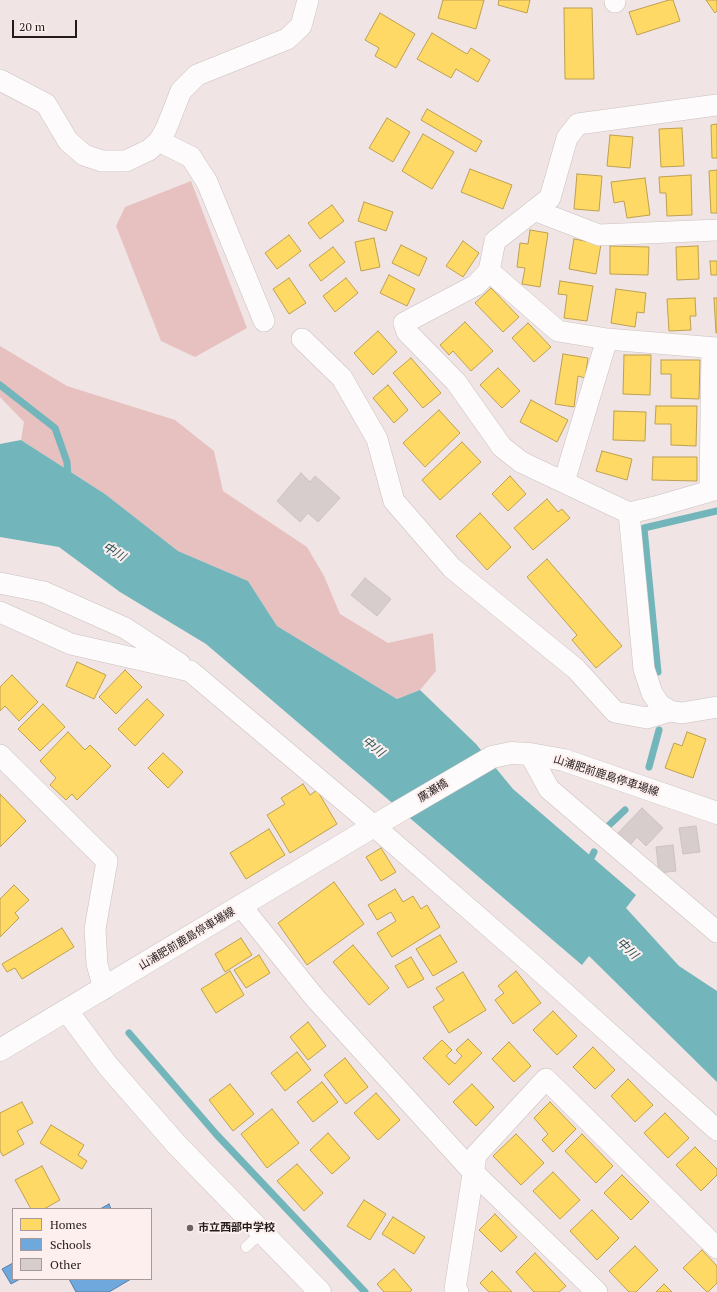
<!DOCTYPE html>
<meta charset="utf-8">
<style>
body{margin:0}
#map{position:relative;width:717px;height:1292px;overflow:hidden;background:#f0e4e4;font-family:"PT Serif",serif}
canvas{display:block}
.legend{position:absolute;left:12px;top:1208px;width:140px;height:72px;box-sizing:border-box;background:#fdefee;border:1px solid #a69b9a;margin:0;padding:5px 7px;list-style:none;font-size:12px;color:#241c1b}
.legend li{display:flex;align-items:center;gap:8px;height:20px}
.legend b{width:20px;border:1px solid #a69b9a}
.scale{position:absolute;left:12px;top:20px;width:65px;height:18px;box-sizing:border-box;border:2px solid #241c1b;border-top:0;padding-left:5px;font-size:12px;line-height:14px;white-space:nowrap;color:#241c1b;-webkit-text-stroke:3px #fdefee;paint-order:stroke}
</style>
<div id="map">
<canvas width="717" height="1292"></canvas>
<ul class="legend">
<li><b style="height:11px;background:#ffd966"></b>Homes</li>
<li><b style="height:11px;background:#6fa8dc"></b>Schools</li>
<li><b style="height:11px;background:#d7cdcd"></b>Other</li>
</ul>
<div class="scale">20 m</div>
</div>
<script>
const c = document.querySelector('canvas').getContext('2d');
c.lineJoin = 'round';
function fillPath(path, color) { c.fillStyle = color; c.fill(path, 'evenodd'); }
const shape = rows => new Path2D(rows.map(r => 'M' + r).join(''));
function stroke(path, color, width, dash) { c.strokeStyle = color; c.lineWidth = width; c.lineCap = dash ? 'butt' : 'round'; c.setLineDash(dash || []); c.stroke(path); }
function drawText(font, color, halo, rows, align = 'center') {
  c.font = font + ' "PT Serif","Noto Sans JP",serif'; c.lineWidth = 4; c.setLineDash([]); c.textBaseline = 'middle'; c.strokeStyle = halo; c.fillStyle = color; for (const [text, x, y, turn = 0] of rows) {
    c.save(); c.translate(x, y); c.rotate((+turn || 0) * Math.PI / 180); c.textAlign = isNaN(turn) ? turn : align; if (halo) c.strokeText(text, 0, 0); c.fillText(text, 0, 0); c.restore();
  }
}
fillPath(shape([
 [191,181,247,328,195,357,161,341,116,226,125,207],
 [0,346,67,386,175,420,214,451,223,491,307,547,324,576,340,614,388,643,433,633,436,671,420,690,397,699,277,626,248,581,178,551,105,494,21,440,24,422,0,397]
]), '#e7c1c0');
fillPath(shape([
 [21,440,105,494,178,551,248,581,277,626,397,699,420,690,476,744,513,789,636,895,626,908,679,966,717,991,717,1082,589,956,582,965,206,644,120,592,59,547,0,537,0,444]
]), '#72b5bb');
const homes = shape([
 [443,0,484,0,476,29,438,18,443,0],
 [499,0,530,0,527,13,498,5,499,0],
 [669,0,673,0,680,21,637,35,629,12,669,0],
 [706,0,717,0,717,11,715,13,706,0],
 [564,8,592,8,594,79,565,79,564,8],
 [380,13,415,34,396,68,375,56,379,48,365,40,380,13],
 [432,33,467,54,471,48,490,60,478,82,456,69,451,78,417,59,432,33],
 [427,109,482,141,476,152,421,120,427,109],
 [387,118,410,132,393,162,369,148,387,118],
 [717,124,717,158,712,158,711,125,717,124],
 [682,128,684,166,661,167,659,129,682,128],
 [423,134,454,152,432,189,402,171,423,134],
 [610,135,633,137,630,168,607,166,610,135],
 [470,169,512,185,503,209,461,192,470,169],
 [717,170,717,213,711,213,709,171,717,170],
 [577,174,602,176,599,211,574,209,577,174],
 [691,175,692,215,667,216,666,193,660,193,659,177,691,175],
 [645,178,650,215,627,218,624,201,614,203,611,182,645,178],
 [364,202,393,212,386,231,358,221,364,202],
 [332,205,344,221,320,239,308,223,332,205],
 [530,230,548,233,540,287,522,284,525,268,517,267,520,243,528,244,530,230],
 [289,235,301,251,277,269,265,253,289,235],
 [374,238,380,267,361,271,355,242,374,238],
 [574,239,601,244,596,274,569,269,574,239],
 [463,241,479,253,463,277,446,266,463,241],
 [401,245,427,258,419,276,392,263,401,245],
 [610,246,649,247,648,275,610,274,610,246],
 [698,246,699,279,677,280,676,247,698,246],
 [333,247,345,262,321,281,309,265,333,247],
 [710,261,717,261,717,275,711,275,710,261],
 [389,275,415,289,407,306,380,293,389,275],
 [289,278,306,303,289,314,273,289,289,278],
 [346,278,358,293,335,312,323,296,346,278],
 [560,281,593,286,587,321,564,318,567,295,558,294,560,281],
 [491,288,519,317,503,332,475,303,491,288],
 [616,289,646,293,644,313,637,312,635,327,611,323,616,289],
 [695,298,696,316,690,316,691,330,669,331,667,299,695,298],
 [714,298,717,298,717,333,716,333,714,298],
 [465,322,493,351,471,371,453,351,449,355,440,345,465,322],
 [528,323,551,347,534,362,512,338,528,323],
 [378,331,397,352,373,375,354,353,378,331],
 [563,354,588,358,585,378,578,376,574,407,555,404,563,354],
 [624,355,651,355,650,395,623,394,624,355],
 [411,358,441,393,423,408,393,373,411,358],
 [661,360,700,360,699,399,671,398,671,374,661,374,661,360],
 [498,368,520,391,502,408,480,385,498,368],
 [388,385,408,410,394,423,373,398,388,385],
 [531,400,568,420,557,442,520,422,531,400],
 [656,406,697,406,696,446,671,445,671,424,655,424,656,406],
 [439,410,460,433,425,467,403,443,439,410],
 [614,411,646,412,645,441,613,440,614,411],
 [462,442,481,462,440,500,422,480,462,442],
 [602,451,632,459,627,480,596,471,602,451],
 [653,457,697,457,697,481,652,480,653,457],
 [510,476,526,494,508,511,492,494,510,476],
 [547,499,558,512,562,509,570,518,533,550,514,528,547,499],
 [480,513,511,547,487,570,456,536,480,513],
 [547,559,622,646,596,668,572,640,577,635,527,577,547,559],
 [77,662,106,675,94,699,66,686,77,662],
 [125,670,142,687,116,714,99,697,125,670],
 [12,675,38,702,19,721,5,706,0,711,0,687,12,675],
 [147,699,164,715,135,746,118,729,147,699],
 [43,704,65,727,40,751,18,729,43,704],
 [68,732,85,750,90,745,111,766,77,800,72,794,66,800,50,785,56,778,40,761,68,732],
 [687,732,706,739,693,778,665,768,674,743,682,746,687,732],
 [163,753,183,772,168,788,148,768,163,753],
 [303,784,310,795,317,790,337,824,290,853,267,815,285,804,281,798,303,784],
 [0,794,26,821,0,847,0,794],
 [269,829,285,855,246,879,230,853,269,829],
 [381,848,396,872,381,881,366,857,381,848],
 [334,882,364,924,307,965,278,923,334,882],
 [14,885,29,900,15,913,19,918,0,937,0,899,14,885],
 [395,889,403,902,413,896,421,909,427,905,440,927,392,957,377,933,396,921,391,912,377,920,368,905,395,889],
 [62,928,74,947,22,979,15,968,7,972,2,964,62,928],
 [440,935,457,962,433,976,416,949,440,935],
 [241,938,252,955,225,972,215,954,241,938],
 [353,945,389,988,369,1005,333,962,353,945],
 [259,955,270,973,246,988,234,970,259,955],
 [411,957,424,979,408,988,395,966,411,957],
 [230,971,244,995,216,1013,201,989,230,971],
 [516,971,541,1003,513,1024,495,1000,504,993,498,986,516,971],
 [463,972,486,1010,449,1033,433,1007,444,1000,436,988,463,972],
 [553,1011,577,1036,557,1055,533,1030,553,1011],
 [308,1022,326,1046,308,1060,290,1037,308,1022],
 [468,1039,482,1053,449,1085,423,1058,442,1040,452,1050,446,1056,455,1064,462,1056,456,1050,468,1039],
 [509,1042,531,1066,514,1082,492,1059,509,1042],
 [593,1047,615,1070,595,1089,573,1067,593,1047],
 [297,1052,311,1070,285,1091,271,1073,297,1052],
 [345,1058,368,1087,346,1104,324,1075,345,1058],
 [628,1079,653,1105,635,1122,611,1096,628,1079],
 [322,1082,338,1102,313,1122,297,1102,322,1082],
 [230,1084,254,1114,233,1131,209,1100,230,1084],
 [472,1084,494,1107,476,1126,453,1102,472,1084],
 [376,1093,400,1120,378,1140,354,1113,376,1093],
 [22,1102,33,1123,17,1131,24,1144,3,1156,0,1151,0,1113,22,1102],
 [550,1102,576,1129,553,1152,542,1140,548,1134,534,1118,550,1102],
 [272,1109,299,1143,267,1168,241,1134,272,1109],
 [665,1113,689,1138,668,1158,644,1133,665,1113],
 [51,1125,84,1145,78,1155,87,1161,82,1169,40,1143,51,1125],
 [328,1133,350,1158,332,1174,310,1150,328,1133],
 [516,1134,544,1163,521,1185,493,1156,516,1134],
 [582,1134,613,1166,596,1183,565,1151,582,1134],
 [695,1147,717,1169,717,1175,701,1191,676,1165,695,1147],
 [297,1164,323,1193,304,1211,277,1181,297,1164],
 [42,1166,60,1200,44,1209,31,1209,15,1180,42,1166],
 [553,1172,580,1200,560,1219,533,1191,553,1172],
 [622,1175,649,1202,631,1220,604,1193,622,1175],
 [364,1200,386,1214,370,1240,347,1226,364,1200],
 [592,1210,619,1238,597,1260,570,1231,592,1210],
 [495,1214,517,1237,501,1252,479,1230,495,1214],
 [393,1217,425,1237,414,1254,382,1234,393,1217],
 [635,1246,658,1270,636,1292,629,1292,609,1271,635,1246],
 [702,1250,717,1266,717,1283,708,1292,707,1292,683,1268,702,1250],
 [535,1253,566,1286,559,1292,534,1292,516,1272,535,1253],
 [394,1269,412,1290,410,1292,384,1292,377,1284,394,1269],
 [492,1271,512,1292,489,1292,480,1283,492,1271],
 [664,1284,672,1292,656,1292,664,1284]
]);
fillPath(homes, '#ffd966');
stroke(homes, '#bda050', 1);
const schools = shape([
 [109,1204,111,1209,100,1209,109,1204],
 [13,1263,13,1279,20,1279,11,1284,2,1269,13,1263],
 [69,1279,131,1279,109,1292,76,1292,69,1279]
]);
fillPath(schools, '#6fa8dc');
stroke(schools, '#587ea2', 1);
stroke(shape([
 [0,385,55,428,67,462,68,479],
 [658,672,644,528,717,511],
 [649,767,659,730],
 [605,829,625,810],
 [588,864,594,852],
 [129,1033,216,1134,365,1292]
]), '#72b5bb', 7);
const building = shape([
 [301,473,310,482,315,476,340,498,318,522,308,513,300,522,277,501,301,473],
 [365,578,391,599,377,616,351,595,365,578],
 [642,808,663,828,646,846,637,837,630,845,618,833,642,808],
 [696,826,700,852,683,854,679,828,696,826],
 [673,845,676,871,659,873,656,847,673,845]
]);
fillPath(building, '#d7cdcd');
stroke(building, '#ccc2c2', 1);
const lane = shape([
 [246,1247,262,1232]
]);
const street = shape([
 [615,0,615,2],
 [0,80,46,104,68,141,84,155,102,161,126,161,149,150,159,141,166,129,181,91,197,75,287,39,301,26,308,0],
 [717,105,578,124,567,138,550,198,495,241,489,271,476,285,404,323,407,332,456,382,502,447,521,462,629,513,655,507,717,489],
 [159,141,191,157,207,182,264,321],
 [534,210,599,235,717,230],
 [489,271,558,331,607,339,717,348],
 [302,339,342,378,377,439,394,501,452,568,576,669,615,712,647,718,670,711,682,713,717,707],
 [564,482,607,339],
 [710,491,712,348],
 [629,513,644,669,652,693,660,705,670,711],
 [0,583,44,592,125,628,180,664],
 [0,612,71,644,190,671,374,826,531,963,717,1130],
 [530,754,549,789,717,932],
 [0,755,107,861,95,929,97,964,104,989],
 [241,906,315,998,473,1172,597,1292],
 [458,1292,455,1289,476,1155,546,1079,717,1248]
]);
const secondary = shape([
 [67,1011,108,1066,177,1145,320,1292],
 [0,1050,374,826,492,757,511,753,530,754,564,760,717,813]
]);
stroke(lane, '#cbc1c1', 11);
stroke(street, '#cbc1c1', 22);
stroke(secondary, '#cbc1c1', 23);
stroke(lane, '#fdfbfb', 10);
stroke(street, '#fdfbfb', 21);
stroke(secondary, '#fdfbfb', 22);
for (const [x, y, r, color] of [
 [190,1228,4,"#6b6261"]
]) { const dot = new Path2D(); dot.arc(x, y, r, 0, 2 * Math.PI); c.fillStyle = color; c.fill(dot); stroke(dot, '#fdefee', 1.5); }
drawText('11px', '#241c1b', '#fdefee', [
 ["山浦肥前鹿島停車場線",606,776,18],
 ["廣瀬橋",433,791,-31],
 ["山浦肥前鹿島停車場線",187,939,-31]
]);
drawText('bold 11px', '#241c1b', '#fdefee', [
 ["市立西部中学校",198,1228]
], 'left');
drawText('italic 12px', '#265256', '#fdefee', [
 ["中川",114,552,31],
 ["中川",373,747,38],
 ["中川",627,949,43]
]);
</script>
